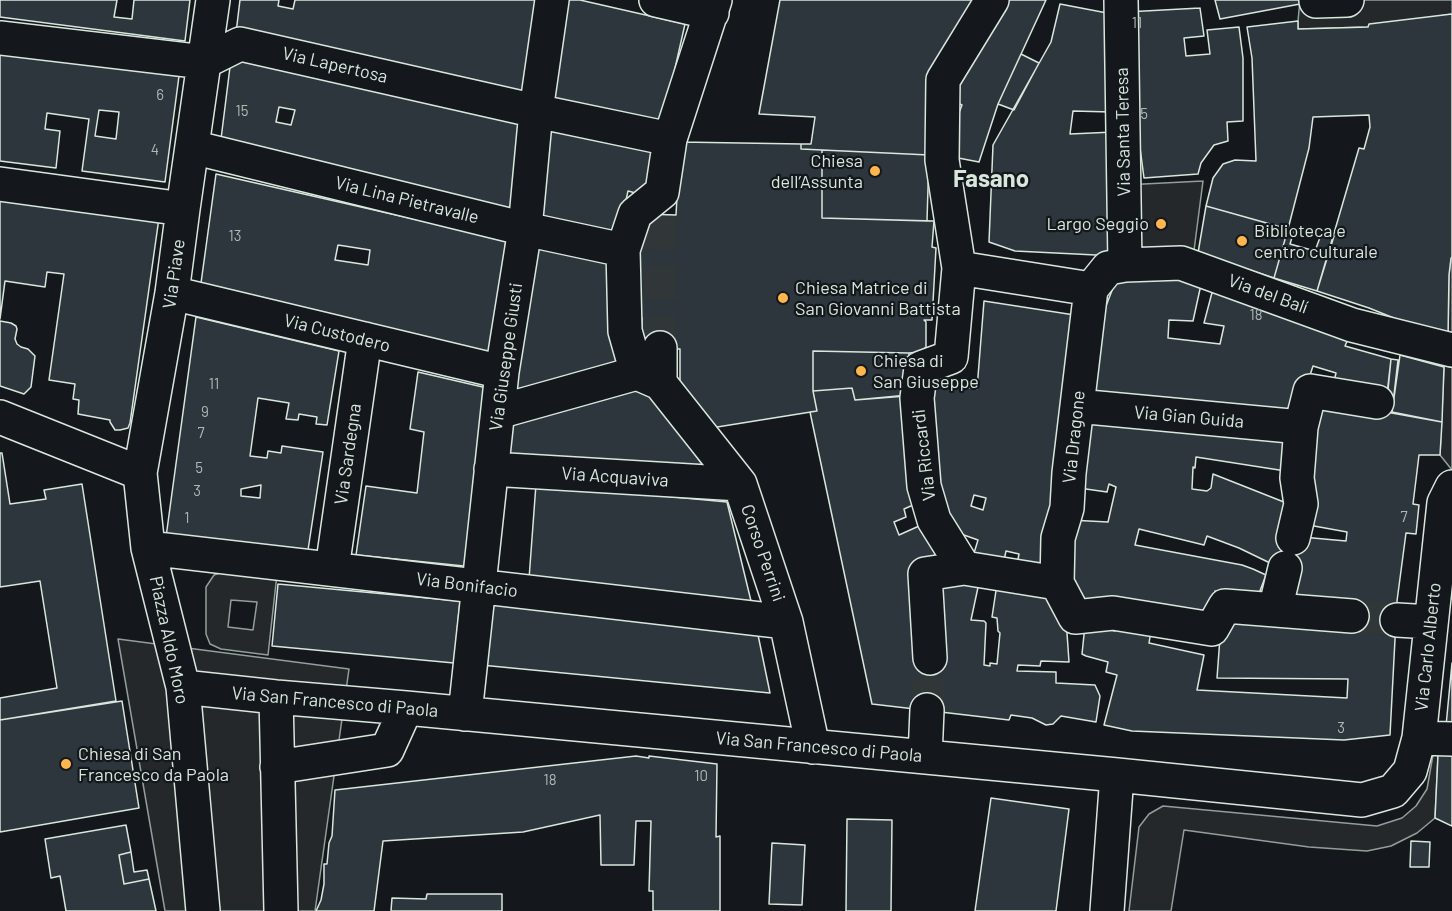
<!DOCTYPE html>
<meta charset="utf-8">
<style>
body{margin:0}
canvas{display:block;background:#14181c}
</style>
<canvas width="1452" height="911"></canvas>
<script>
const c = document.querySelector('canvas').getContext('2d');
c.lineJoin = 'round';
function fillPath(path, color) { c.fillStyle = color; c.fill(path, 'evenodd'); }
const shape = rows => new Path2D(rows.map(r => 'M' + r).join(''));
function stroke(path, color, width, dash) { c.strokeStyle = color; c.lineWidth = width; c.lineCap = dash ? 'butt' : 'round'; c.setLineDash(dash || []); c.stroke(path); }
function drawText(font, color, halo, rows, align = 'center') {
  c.font = font + ' Barlow,sans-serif'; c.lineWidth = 4.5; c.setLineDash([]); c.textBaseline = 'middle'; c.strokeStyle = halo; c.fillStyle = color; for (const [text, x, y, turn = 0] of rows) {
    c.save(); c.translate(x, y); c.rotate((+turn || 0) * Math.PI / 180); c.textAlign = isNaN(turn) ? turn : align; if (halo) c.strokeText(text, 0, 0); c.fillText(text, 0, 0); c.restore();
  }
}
const parking = shape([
 [1300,0,1452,0,1452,14,1368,27,1298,29,1298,21,1300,0],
 [1203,181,1192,266,1125,265,1124,185,1203,181],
 [1451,258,1452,258,1452,470,1440,455,1444,367,1448,338,1449,275,1451,258],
 [225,571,277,574,268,655,221,649,210,644,206,634,206,587,214,575,225,571],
 [231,600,257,602,253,630,228,627,231,600],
 [118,639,349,669,315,911,165,911,118,639],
 [1435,751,1441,751,1438,755,1435,818,1417,833,1391,846,1367,851,1309,847,1184,830,1171,911,1129,911,1139,827,1149,814,1163,806,1377,826,1402,818,1416,806,1427,789,1433,755,1435,751]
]);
fillPath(parking, '#24282b');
stroke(parking, '#939e99', 1.5);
const building = shape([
 [0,0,117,0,114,17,132,19,134,0,190,0,185,41,0,17,0,0],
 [240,0,279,0,278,6,293,9,295,0,537,0,524,94,236,33,240,0],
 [564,0,580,0,685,24,662,126,552,101,564,0],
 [780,0,977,0,929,155,801,149,801,144,811,144,815,117,759,114,780,0],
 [1000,0,1046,0,998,104,979,162,948,156,957,118,962,105,949,99,1000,0],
 [1215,0,1300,0,1300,4,1220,19,1215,0],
 [1060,4,1107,13,1111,112,1073,111,1070,134,1114,132,1116,256,1015,251,989,242,993,145,1051,42,1060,4],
 [1200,8,1204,36,1184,38,1186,56,1210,54,1207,30,1239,27,1243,58,1243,121,1227,122,1228,141,1214,145,1201,163,1198,174,1144,178,1132,87,1126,12,1200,8],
 [1452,14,1452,258,1451,258,1449,275,1448,338,1446,339,1369,308,1317,291,1359,148,1364,149,1370,127,1369,115,1313,117,1309,148,1288,229,1206,206,1213,178,1223,164,1235,160,1256,161,1252,58,1247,27,1298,21,1298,29,1368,27,1369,24,1452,14],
 [0,52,179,76,165,182,82,171,89,119,47,113,45,129,60,131,56,168,0,161,0,52],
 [99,110,119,112,116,139,95,136,99,110],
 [1021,54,1039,63,1014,110,998,104,1021,54],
 [231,59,522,122,510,212,220,147,231,59],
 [279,107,295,110,291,125,276,122,279,107],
 [548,128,656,152,647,196,628,191,618,238,537,220,548,128],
 [680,142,801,144,801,149,822,150,822,218,934,221,932,247,936,248,932,320,924,320,926,322,926,347,920,352,909,353,813,351,813,391,817,411,711,428,680,389,680,349,641,348,642,318,637,317,639,244,643,244,644,214,676,215,680,142],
 [822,150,929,155,927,221,822,218,822,150],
 [216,174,506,240,491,353,201,283,216,174],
 [338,245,370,250,368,265,335,260,338,245],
 [0,195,159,218,130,423,128,428,120,430,115,430,110,422,110,420,78,414,79,400,73,399,75,384,49,380,64,274,47,272,45,287,5,281,0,319,0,195],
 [1206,206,1288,229,1274,278,1198,253,1206,206],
 [1288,229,1294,231,1290,244,1315,251,1322,232,1334,236,1317,291,1274,278,1288,229],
 [533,245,612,264,617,366,515,394,533,245],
 [1118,275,1202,280,1193,321,1169,320,1168,338,1220,344,1224,326,1204,323,1214,285,1348,339,1345,346,1391,359,1388,390,1334,381,1336,373,1313,366,1296,418,1086,400,1092,342,1118,275],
 [984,301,1081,316,1050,573,1016,570,1019,554,1006,551,1002,570,971,563,978,540,944,528,930,382,977,389,984,301],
 [974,495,986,498,983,510,971,506,974,495],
 [196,317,339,351,327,425,316,424,317,417,299,414,298,420,286,419,289,403,258,398,250,456,267,458,268,451,281,453,282,446,323,452,308,550,166,537,196,317],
 [261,485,260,498,241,496,241,489,261,485],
 [0,321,11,323,16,326,17,329,15,339,17,344,21,347,28,349,35,356,31,387,24,394,0,386,0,321],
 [813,351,909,353,908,395,855,400,852,388,813,391,813,351],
 [1400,355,1444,367,1442,422,1392,412,1400,355],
 [1391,359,1398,360,1392,412,1385,412,1391,359],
 [418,372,487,388,464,566,356,555,366,486,417,493,424,432,410,429,418,372],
 [646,387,705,468,506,455,510,423,646,387],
 [852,388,855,400,906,396,909,416,903,418,906,442,920,502,904,509,906,517,894,522,899,535,928,522,946,560,911,569,920,601,921,658,938,658,934,578,960,573,980,578,971,620,984,621,986,623,984,665,990,666,990,663,997,664,1000,633,998,631,997,618,992,617,997,584,1057,592,1067,633,1069,662,1041,661,1040,666,1018,665,1017,671,1056,672,1056,683,1095,685,1100,696,1096,722,1061,716,1053,724,1046,725,1032,718,1011,715,1009,720,872,704,810,412,817,411,813,391,852,388],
 [1319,400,1442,422,1440,455,1419,455,1413,504,1419,505,1416,534,1406,533,1397,601,1390,735,1344,740,1132,731,1104,725,1117,675,1106,672,1108,662,1086,656,1082,654,1085,625,1115,631,1117,620,1152,625,1149,643,1204,655,1197,690,1347,698,1348,679,1217,678,1221,624,1241,617,1290,570,1270,563,1239,548,1207,536,1204,545,1139,529,1135,545,1242,565,1253,569,1266,575,1258,596,1215,591,1212,618,1078,604,1065,539,1070,520,1108,522,1116,487,1109,484,1107,492,1079,488,1083,413,1295,436,1292,472,1196,457,1195,468,1193,467,1192,489,1207,491,1211,488,1213,474,1294,506,1302,537,1346,541,1347,532,1303,524,1314,479,1304,476,1319,400],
 [0,453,2,453,10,504,46,499,44,490,82,484,116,701,0,720,0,698,57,688,40,581,0,587,0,453],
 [536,484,727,502,751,601,529,579,536,484],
 [278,584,460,601,454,663,272,646,278,584],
 [487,604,757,630,770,693,481,665,487,604],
 [1452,663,1452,726,1446,726,1452,663],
 [122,701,139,808,0,832,0,720,122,701],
 [1452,751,1452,826,1435,818,1438,755,1452,751],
 [636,756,649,758,649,756,717,764,716,837,720,836,720,911,653,911,653,891,649,891,651,821,636,821,634,865,601,865,600,815,523,832,383,841,374,911,316,911,321,900,324,884,324,864,327,864,329,843,332,836,335,790,636,756],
 [991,798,1069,809,1056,911,975,911,991,798],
 [847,819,892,820,891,911,846,911,847,819],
 [126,825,131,852,119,855,124,884,149,879,156,911,66,911,60,876,51,878,45,839,126,825],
 [1411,841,1430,842,1429,867,1410,867,1411,841],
 [772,843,805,845,802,905,769,904,772,843],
 [131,852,134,872,147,870,149,879,124,884,119,855,131,852],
 [427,894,502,894,502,911,391,911,392,898,426,899,427,894]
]);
fillPath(building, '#2c363c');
stroke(building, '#d8e6dc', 1.5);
stroke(shape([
 [660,348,661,214],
 [1352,616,1397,620],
 [927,710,930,658]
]), '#313739', 33, [33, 16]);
const minor = shape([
 [656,0,712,13],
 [715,0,670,139,662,192,635,214,623,250,625,331,637,373,660,383,740,484,786,622,813,747],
 [1121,0,1125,265],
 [1316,0,1316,1,1347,0],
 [0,38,204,62,240,44,536,111,670,139],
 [192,147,525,229,623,250],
 [0,184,183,209],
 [959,268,1091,289],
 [1091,289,1069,473,1067,508,1058,538,1057,583,1075,617,1113,613,1212,629,1225,606,1352,616],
 [1091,289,1108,268,1125,265,1181,263,1352,325,1452,350],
 [172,293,502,372],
 [660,383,660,348],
 [1077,406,1301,427],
 [498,412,637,373],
 [0,417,140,473],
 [491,469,740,484],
 [1293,538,1301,504,1297,478,1301,427,1310,391,1377,402],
 [148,548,786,622],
 [964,568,934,520,924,486,917,398,921,368,951,357,959,268,942,160,943,80,992,0],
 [332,569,365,339],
 [1275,610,1285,568],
 [1397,620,1431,622],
 [930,658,925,574,964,568,1057,583],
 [183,687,276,697,406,708,1117,775,1362,800,1393,791,1410,771,1419,738,1444,503,1452,487],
 [276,697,281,911],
 [465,714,502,372,525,229,536,111,552,0],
 [1419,738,1452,739],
 [925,757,927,710],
 [277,767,387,750,406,708],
 [203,911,183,687,148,548,140,473,172,293,183,209,213,0],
 [1107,911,1117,775]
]);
stroke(minor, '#d8e6dc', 36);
stroke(minor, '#14181c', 33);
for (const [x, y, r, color] of [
 [875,171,6,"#ffb74d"],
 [1161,224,6,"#ffb74d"],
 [1242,241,6,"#ffb74d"],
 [783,298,6,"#ffb74d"],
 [861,371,6,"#ffb74d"],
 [66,764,6,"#ffb74d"]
]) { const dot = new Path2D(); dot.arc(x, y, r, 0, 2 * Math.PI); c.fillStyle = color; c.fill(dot); stroke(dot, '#14181c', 2); }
drawText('15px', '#adbab4', null, [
 ["11",1137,23],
 ["6",160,95],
 ["15",242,111],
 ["5",1144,114],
 ["4",155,150],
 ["13",235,236],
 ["18",1256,315],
 ["11",214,384],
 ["9",205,412],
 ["7",201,433],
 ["5",199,468],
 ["3",197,491],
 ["7",1404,517],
 ["1",187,518],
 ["3",1341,728],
 ["10",701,776],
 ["18",550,780]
]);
drawText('18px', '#d8e6dc', '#14181c', [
 ["Via Lapertosa",335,65,13],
 ["Via Santa Teresa",1123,132,-91],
 ["Via Lina Pietravalle",407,200,14],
 ["Via Piave",174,274,-82],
 ["Via del Balí",1268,294,20],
 ["Via Custodero",337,333,14],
 ["Via Giuseppe Giusti",506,357,-82],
 ["Via Gian Guida",1189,417,5],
 ["Via Dragone",1074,437,-84],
 ["Via Sardegna",348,454,-82],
 ["Via Riccardi",924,455,-97],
 ["Via Acquaviva",615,477,4],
 ["Corso Perrini",763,553,71],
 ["Via Bonifacio",467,585,7],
 ["Piazza Aldo Moro",169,640,78],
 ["Via Carlo Alberto",1428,647,-84],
 ["Via San Francesco di Paola",335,702,5],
 ["Via San Francesco di Paola",819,747,5]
]);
drawText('18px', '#d8e6dc', '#14181c', [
 ["Chiesa",863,161,"right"],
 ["dell’Assunta",863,182,"right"],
 ["Largo Seggio",1149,224,"right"],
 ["Biblioteca e",1254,231],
 ["centro culturale",1254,252],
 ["Chiesa Matrice di",795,288],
 ["San Giovanni Battista",795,309],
 ["Chiesa di",873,361],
 ["San Giuseppe",873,382],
 ["Chiesa di San",78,754],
 ["Francesco da Paola",78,775]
], 'left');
drawText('bold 24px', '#d8e6dc', '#14181c', [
 ["Fasano",991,179]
]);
</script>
